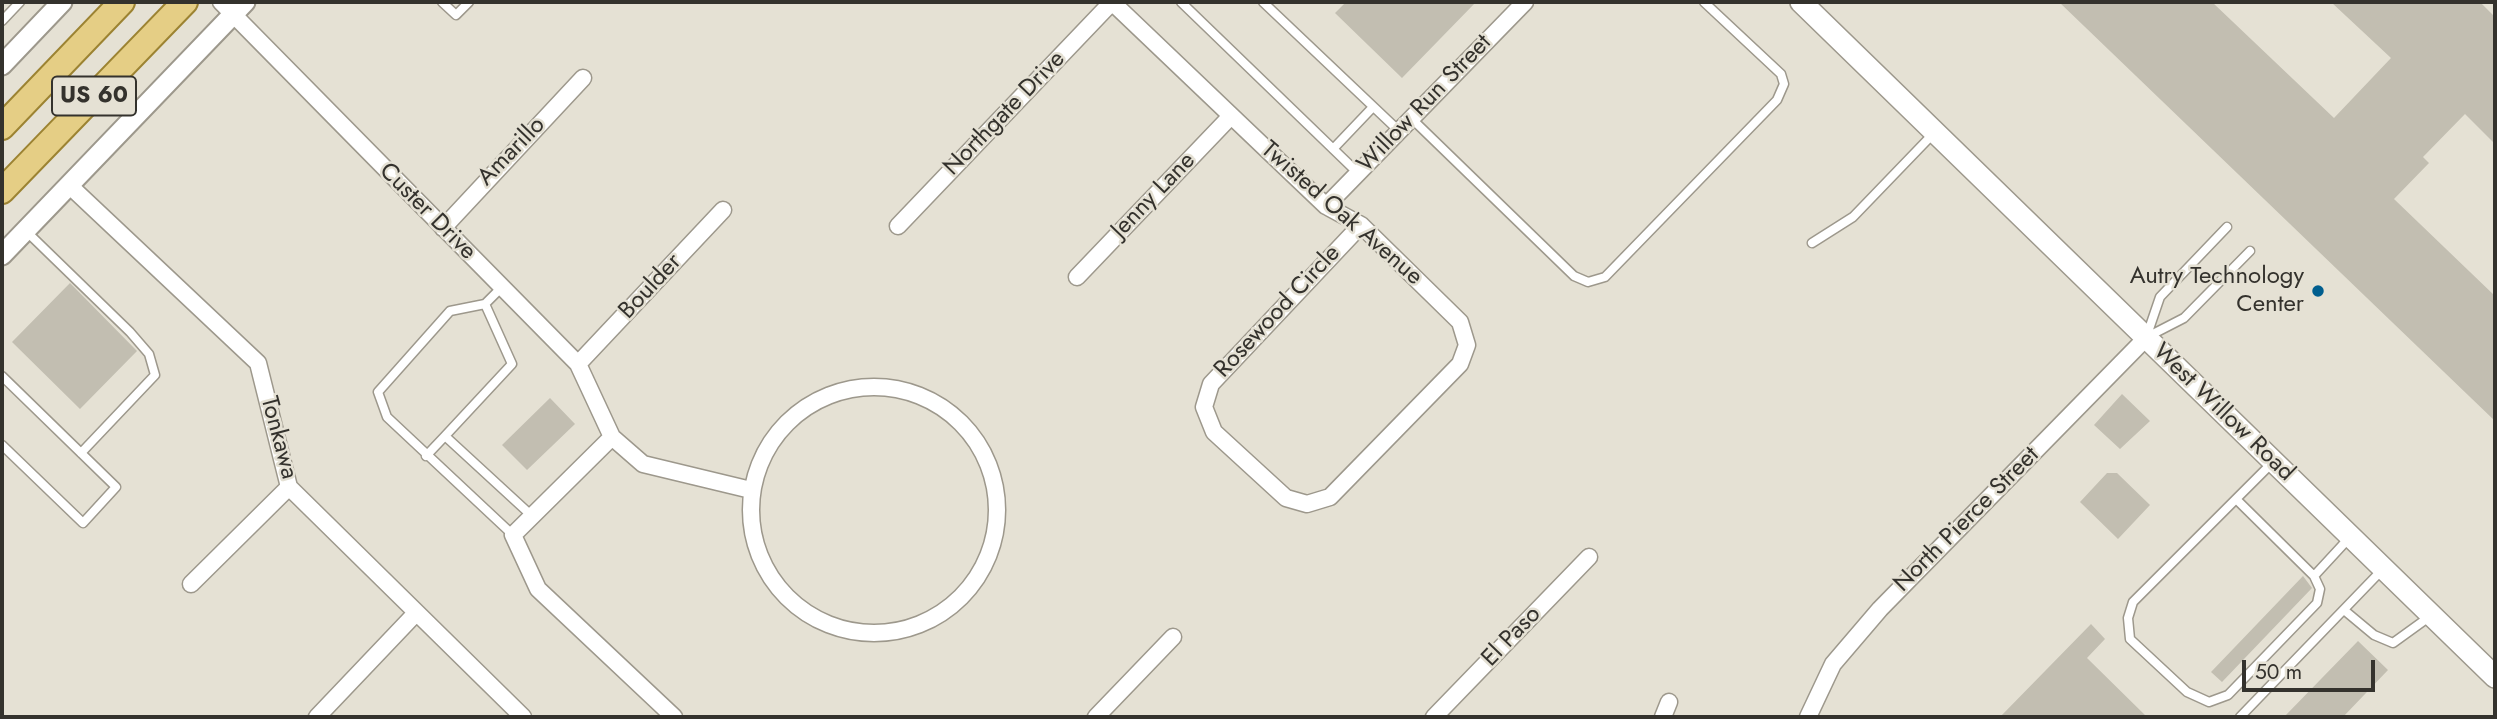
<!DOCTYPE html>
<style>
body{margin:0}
#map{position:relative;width:2497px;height:719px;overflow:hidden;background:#e5e1d4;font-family:Jost,sans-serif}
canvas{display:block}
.frame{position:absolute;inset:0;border:4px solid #34322d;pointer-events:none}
.scale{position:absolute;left:2242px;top:660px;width:133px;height:32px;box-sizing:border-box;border:4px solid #34322d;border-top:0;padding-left:9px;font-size:21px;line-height:24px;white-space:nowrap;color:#34322d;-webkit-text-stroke:5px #e5e1d4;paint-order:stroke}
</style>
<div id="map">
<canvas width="2497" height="719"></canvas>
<div class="frame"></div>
<div class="scale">50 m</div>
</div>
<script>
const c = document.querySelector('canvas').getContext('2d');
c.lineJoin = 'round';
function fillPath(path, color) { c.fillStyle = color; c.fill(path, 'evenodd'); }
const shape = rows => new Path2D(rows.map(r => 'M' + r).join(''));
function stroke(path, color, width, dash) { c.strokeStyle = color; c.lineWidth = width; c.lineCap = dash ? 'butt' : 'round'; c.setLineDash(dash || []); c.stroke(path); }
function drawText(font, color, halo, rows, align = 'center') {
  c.font = font + ' Jost,sans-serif'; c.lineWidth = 5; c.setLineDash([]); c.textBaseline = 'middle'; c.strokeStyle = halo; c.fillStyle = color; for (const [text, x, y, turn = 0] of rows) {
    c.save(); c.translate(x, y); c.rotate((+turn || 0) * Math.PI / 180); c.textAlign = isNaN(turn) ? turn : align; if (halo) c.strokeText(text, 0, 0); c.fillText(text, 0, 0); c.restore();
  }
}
fillPath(shape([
 [1346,2,1476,2,1402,78,1335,13],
 [2059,2,2212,2,2334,118,2391,58,2331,2,2480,2,2495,17,2495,144,2465,114,2423,157,2429,163,2394,199,2495,296,2495,421],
 [70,283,137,351,80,409,12,342],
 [2122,394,2150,421,2120,449,2094,425],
 [550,398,575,424,527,470,502,445],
 [2107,473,2117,473,2150,505,2118,539,2080,502],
 [2303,576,2312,588,2222,682,2211,672],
 [2091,624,2105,639,2087,658,2147,717,2000,717],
 [2358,641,2388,670,2343,717,2284,717]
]), '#c2beb1');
const service = shape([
 [442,2,456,15,469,2],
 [1181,2,1358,173],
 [1263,2,1399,131],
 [2,21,20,2],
 [1411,118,1574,276,1588,282,1605,277,1777,100,1784,84,1781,74,1704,2],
 [1333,149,1373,107],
 [26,231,130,332,149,354,155,375,81,453],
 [1812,243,1853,217,1933,134],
 [502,287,485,304,450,311,378,392,387,417,513,535],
 [485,304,512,364,445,436,532,516],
 [2147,335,2160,297,2227,227],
 [2149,336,2184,318,2250,251],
 [2,376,116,487,83,523,2,445],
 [426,456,445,436],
 [2272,463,2133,602,2128,618,2130,639,2187,692,2209,702,2228,695,2317,603,2320,589,2314,576,2350,537],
 [2236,499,2314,576],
 [2344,610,2374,635,2393,643,2429,617],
 [2240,717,2381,571]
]);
const minor = shape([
 [221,2,578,364,612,437],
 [1112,2,1326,206,1361,225,1460,322,1467,345,1460,364,1330,497,1307,504,1286,498,1214,432,1204,407,1211,384,1361,225],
 [70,186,258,363,289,487,523,717],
 [1326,206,1525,2],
 [898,226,1112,2],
 [443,228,583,78],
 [1077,277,1231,116],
 [578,364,723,210],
 '751 510a123 123 0 1 1 246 0a123 123 0 1 1-246 0Z',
 [191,584,289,487],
 [317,717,416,613],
 [674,717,538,589,513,535,612,437,643,464,751,490],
 [1096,717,1173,637],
 [1434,717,1589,557],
 [1663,717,1669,702],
 [1808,717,1833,664,1880,609,2146,338]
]);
const tertiary = shape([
 [2,65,62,2],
 [2,255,245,2]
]);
const secondary = shape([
 [1801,2,2495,677]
]);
const primary = shape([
 [2,127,122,2],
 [2,191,185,2]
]);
stroke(service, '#9d988c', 11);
stroke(minor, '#9d988c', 19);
stroke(tertiary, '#9d988c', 23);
stroke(secondary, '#9d988c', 24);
stroke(primary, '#9c8332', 28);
stroke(service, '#fff', 8);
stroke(minor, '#fff', 16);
stroke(tertiary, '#fff', 19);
stroke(secondary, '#fff', 21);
stroke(primary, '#e5ce85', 24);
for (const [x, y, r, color] of [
 [2318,291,7,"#005e8e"]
]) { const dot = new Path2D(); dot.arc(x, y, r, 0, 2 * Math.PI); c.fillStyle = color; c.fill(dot); stroke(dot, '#e5e1d4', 2.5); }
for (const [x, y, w] of [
 [94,96,84]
]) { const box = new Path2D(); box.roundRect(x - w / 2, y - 19.5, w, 39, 5); c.fillStyle = '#e5e1d4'; c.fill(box); stroke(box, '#34322d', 2); }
drawText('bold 23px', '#34322d', null, [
 ["US 60",94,96]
]);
drawText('24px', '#34322d', '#e5e1d4', [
 ["Willow Run Street",1425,104,-46],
 ["Northgate Drive",1005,114,-46],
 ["Amarillo",512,152,-46],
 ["Jenny Lane",1154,196,-46],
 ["Custer Drive",427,212,45],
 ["Twisted Oak Avenue",1341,214,41],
 ["Boulder",651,287,-47],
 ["Rosewood Circle",1278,312,-47],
 ["West Willow Road",2223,413,44],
 ["Tonkawa",278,438,75],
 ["North Pierce Street",1967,520,-45],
 ["El Paso",1512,637,-46]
]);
drawText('24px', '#34322d', '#e5e1d4', [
 ["Autry Technology",2304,277],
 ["Center",2304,305]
], 'right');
</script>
